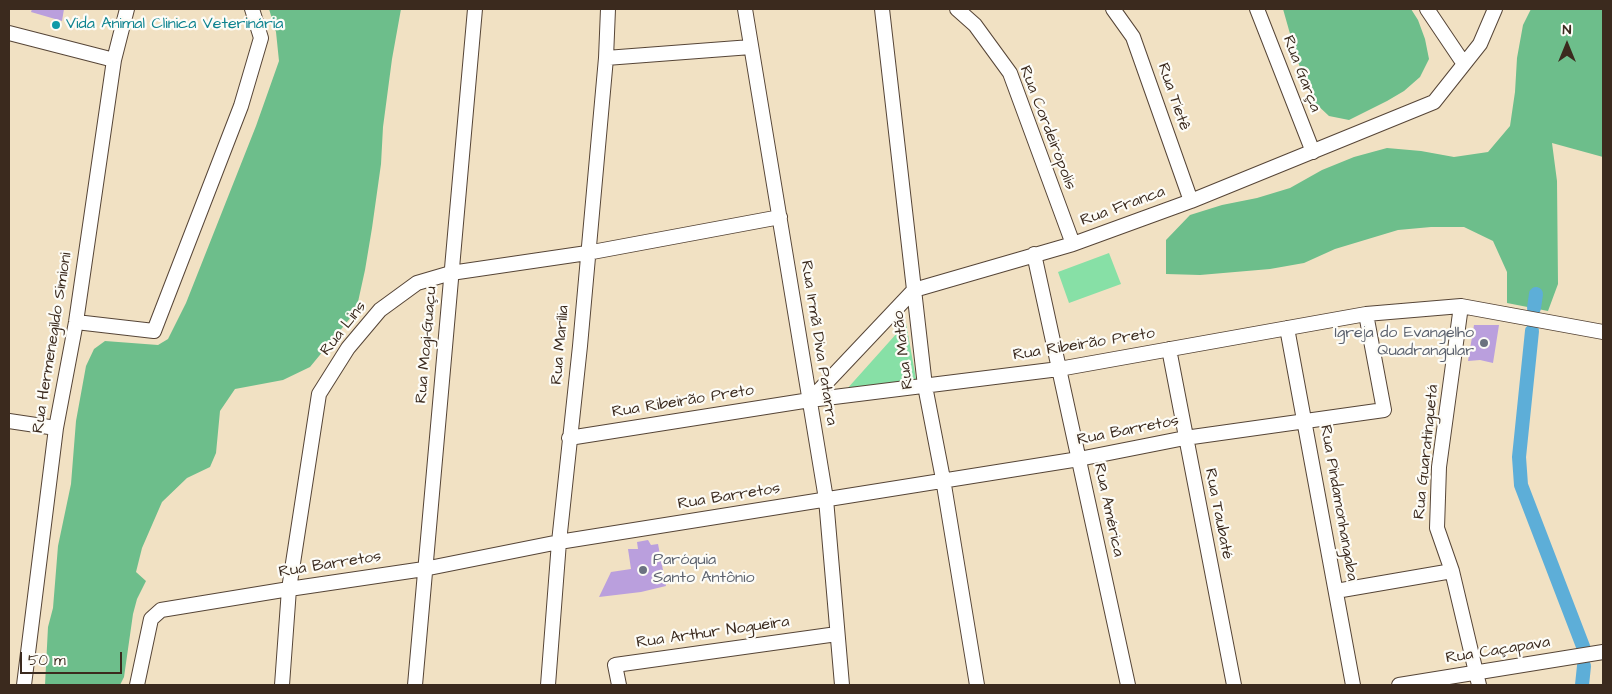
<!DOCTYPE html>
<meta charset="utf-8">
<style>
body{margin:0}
#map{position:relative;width:1612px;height:694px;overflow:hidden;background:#f1e1c3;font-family:"Architects Daughter",sans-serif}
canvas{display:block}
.frame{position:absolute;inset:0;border:10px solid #3b2a1e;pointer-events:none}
.north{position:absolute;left:1542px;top:20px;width:50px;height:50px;-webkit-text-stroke:4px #fdfcf7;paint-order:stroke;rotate:0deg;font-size:14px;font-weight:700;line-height:20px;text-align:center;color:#3b2a1e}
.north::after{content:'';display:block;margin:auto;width:18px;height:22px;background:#3b2a1e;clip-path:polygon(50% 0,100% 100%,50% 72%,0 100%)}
.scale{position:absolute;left:20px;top:652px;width:102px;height:22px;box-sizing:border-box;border:2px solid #3b2a1e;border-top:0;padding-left:6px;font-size:15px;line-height:18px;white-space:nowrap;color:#3b2a1e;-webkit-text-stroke:4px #fdfcf7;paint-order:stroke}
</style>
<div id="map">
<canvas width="1612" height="694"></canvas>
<div class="frame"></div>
<div class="north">N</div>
<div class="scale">50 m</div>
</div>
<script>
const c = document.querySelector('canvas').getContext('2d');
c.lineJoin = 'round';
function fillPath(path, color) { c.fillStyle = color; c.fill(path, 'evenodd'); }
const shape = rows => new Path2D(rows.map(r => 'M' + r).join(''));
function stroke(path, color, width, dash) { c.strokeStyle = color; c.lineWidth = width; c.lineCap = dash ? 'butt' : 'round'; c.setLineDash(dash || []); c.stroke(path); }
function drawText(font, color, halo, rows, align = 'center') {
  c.font = font + ' "Architects Daughter",sans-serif'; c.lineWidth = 4.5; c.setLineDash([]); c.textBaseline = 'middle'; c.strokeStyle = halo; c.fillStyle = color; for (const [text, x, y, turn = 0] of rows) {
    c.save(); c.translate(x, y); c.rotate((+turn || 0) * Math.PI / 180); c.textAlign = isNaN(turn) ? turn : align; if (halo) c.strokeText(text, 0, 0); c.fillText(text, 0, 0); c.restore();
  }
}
fillPath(shape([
 [1109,253,1121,284,1069,303,1058,272],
 [906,323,916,379,846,390]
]), '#87e0a6');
fillPath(shape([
 [269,9,401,9,392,59,383,127,381,164,372,228,365,270,356,311,310,367,283,380,235,389,220,411,216,453,210,467,187,478,162,502,142,548,136,572,146,581,137,599,133,614,124,677,120,685,45,685,48,627,53,608,58,546,71,484,76,421,86,366,94,349,105,341,158,345,168,339,186,303,256,126,279,61,276,32],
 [1283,9,1411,9,1418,20,1425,39,1429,59,1420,77,1404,91,1387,101,1349,120,1329,116,1313,101,1298,62],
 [1531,9,1603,9,1603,157,1552,143,1557,181,1558,284,1548,311,1507,303,1507,272,1493,241,1464,227,1431,227,1398,230,1335,249,1304,263,1270,269,1200,275,1166,274,1166,240,1190,215,1222,205,1257,198,1290,188,1322,170,1354,157,1387,148,1421,151,1454,157,1488,152,1510,126,1515,92,1517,58,1523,25]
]), '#6dbe8b');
stroke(shape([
 [1534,308,1536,294],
 [1532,331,1519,457,1521,485,1584,649],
 [1582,685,1584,666]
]), '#5daed8', 14);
fillPath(shape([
 [32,9,64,9,62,21,31,12],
 [1474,325,1499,325,1493,363,1480,360,1468,361],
 [648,540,651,545,658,544,666,586,641,592,599,597,611,572,631,569,628,549,638,549,637,542]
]), '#ba9fdd');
const minor = shape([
 [745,9,826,499,842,685],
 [882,9,925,386,943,479,977,685],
 [957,9,975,25,1010,73,1073,244],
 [1113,9,1133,37,1191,201],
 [1257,9,1313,152],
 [1427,9,1464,64],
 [9,33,114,60],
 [606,58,751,47],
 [1034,254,1128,685],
 [1461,306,1439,467,1437,528,1452,571,1479,685],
 [76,322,154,331,241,106,261,38,252,9],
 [1287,328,1353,685],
 [1169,349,1234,685],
 [810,400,914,290,1073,244,1191,201,1434,102,1480,44,1495,9],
 [9,421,56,428],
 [569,438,810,400,1059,369,1366,314,1461,306,1603,332],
 [1336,591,1452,571],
 [24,685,56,428,76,322,114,60,127,9],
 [137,685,151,619,161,610,289,589,424,569,559,542,1079,459,1185,438,1384,410,1366,314],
 [282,685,289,589,319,394,348,348,380,310,417,283,451,273,587,253,780,217],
 [415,685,475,9],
 [548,685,559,542,580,346,606,58,608,9],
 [619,685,615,665,837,634],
 [1399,685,1603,652]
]);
stroke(minor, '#564537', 16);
stroke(minor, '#fff', 14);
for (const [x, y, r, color] of [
 [56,25,5,"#0f9aa8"],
 [1484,343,5,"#6b7280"],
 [643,570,5,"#6b7280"]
]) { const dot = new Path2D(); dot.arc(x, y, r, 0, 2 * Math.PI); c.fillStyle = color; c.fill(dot); stroke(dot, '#fdfcf7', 2); }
drawText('16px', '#0d838f', '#fdfcf7', [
 ["Vida Animal Clinica Veterinária",66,25]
], 'left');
drawText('16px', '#3b2a1e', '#fdfcf7', [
 ["Rua Garça",1301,74,69],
 ["Rua Tietê",1173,97,71],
 ["Rua Cordeirópolis",1047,128,69],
 ["Rua Franca",1123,207,-20],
 ["Rua Lins",344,329,-52],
 ["Rua Hermenegildo Simioni",53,343,-81],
 ["Rua Irmã Diva Patarra",818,343,81],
 ["Rua Mogi-Guaçu",427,345,-85],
 ["Rua Marília",561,345,-85],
 ["Rua Ribeirão Preto",1084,345,-9],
 ["Rua Matão",904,350,-97],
 ["Rua Ribeirão Preto",683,402,-9],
 ["Rua Barretos",1128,431,-11],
 ["Rua Guaratinguetá",1427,452,-84],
 ["Rua Barretos",729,497,-9],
 ["Rua Pindamonhangaba",1338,503,80],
 ["Rua América",1108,510,78],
 ["Rua Taubaté",1218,514,79],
 ["Rua Barretos",330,565,-9],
 ["Rua Arthur Nogueira",713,633,-8],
 ["Rua Caçapava",1498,651,-9]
]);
drawText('16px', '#5b616d', '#fdfcf7', [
 ["Igreja do Evangelho",1474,334],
 ["Quadrangular",1474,352],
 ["Paróquia",653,561,"left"],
 ["Santo Antônio",653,579,"left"]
], 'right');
</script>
